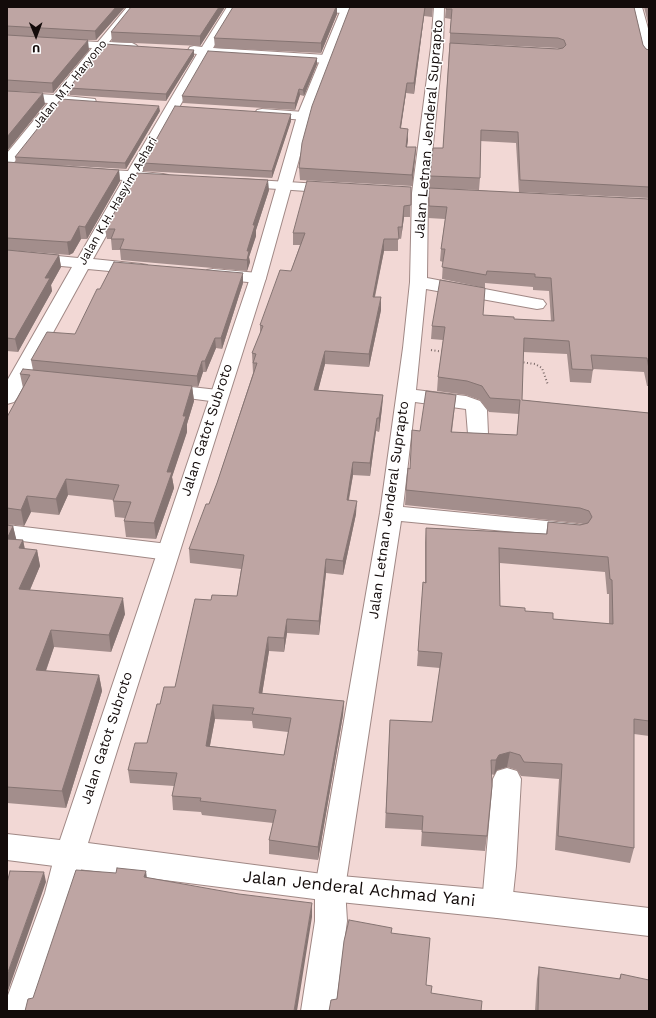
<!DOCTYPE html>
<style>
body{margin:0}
#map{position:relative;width:656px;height:1018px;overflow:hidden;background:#f2d8d5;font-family:"Work Sans",sans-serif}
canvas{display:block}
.frame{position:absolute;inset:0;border:8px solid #130b0a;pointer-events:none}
.north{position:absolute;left:16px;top:16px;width:40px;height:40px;-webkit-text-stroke:3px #fff;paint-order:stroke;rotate:179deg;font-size:11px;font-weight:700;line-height:16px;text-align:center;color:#130b0a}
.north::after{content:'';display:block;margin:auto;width:14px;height:18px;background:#130b0a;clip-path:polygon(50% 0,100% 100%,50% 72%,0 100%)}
</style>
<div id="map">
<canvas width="656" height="1018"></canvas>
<div class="frame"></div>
<div class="north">U</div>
</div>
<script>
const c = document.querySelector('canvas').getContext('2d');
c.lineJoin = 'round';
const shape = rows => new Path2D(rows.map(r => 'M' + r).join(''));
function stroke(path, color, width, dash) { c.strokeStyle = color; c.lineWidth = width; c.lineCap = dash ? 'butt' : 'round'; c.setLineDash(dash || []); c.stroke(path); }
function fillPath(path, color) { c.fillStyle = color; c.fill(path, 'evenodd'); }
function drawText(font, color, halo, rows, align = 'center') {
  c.font = font + ' "Work Sans",sans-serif'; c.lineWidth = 3; c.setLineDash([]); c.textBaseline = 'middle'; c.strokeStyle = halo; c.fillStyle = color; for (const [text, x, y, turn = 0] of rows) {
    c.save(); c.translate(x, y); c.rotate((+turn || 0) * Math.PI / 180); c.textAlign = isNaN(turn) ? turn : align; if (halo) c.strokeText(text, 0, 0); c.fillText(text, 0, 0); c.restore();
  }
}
const minor = shape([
 [127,7,138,7,109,42,132,43,136,45,138,47,136,49,132,51,104,49,66,96,95,99,96,102,95,105,90,106,60,104,12,165,7,166,7,153,48,103,7,100,7,92,54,95,92,48,7,43,7,37,98,42,127,7],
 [227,7,237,7,213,48,326,55,330,56,332,59,330,62,326,63,209,55,142,172,163,174,168,175,170,178,168,181,163,182,137,181,93,259,141,264,147,265,149,269,147,273,141,274,88,269,17,398,14,402,7,404,7,381,72,267,7,261,7,251,78,258,123,180,90,177,85,176,83,173,85,170,90,169,128,171,197,54,190,53,188,50,190,47,194,46,202,47,227,7],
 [260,7,347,7,351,10,346,13,265,10,260,7],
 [434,7,444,7,443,47,428,193,427,278,537,299,543,300,546,304,543,308,537,309,426,289,416,390,466,396,480,401,487,410,488,434,485,438,478,440,471,438,468,434,466,409,415,402,403,507,577,524,585,526,588,531,585,536,577,538,401,521,345,888,347,921,335,1011,301,1011,315,921,315,888,380,513,403,348,410,282,412,193,431,47,434,7],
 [632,7,642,7,649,32,649,59,645,58,643,55,632,7],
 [262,109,304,112,309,113,311,116,309,119,304,120,257,116,255,113,257,110,262,109],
 [240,179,335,185,340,186,342,189,340,192,335,193,235,186,233,183,235,180,240,179],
 [213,269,258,273,264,274,266,278,264,282,258,283,207,278,205,274,207,270,213,269],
 [164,384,218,390,225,392,228,396,225,400,218,402,157,394,154,390,157,386,164,384],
 [7,525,168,544,176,547,179,552,176,557,168,560,7,539,7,525],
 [507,768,517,771,521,779,516,866,512,904,508,914,497,918,486,914,482,904,493,779,497,771,507,768],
 [70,841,80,845,85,854,75,893,36,1011,7,1011,7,998,45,893,55,854,60,845,70,841]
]);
const major = shape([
 [342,7,352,7,311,116,266,278,88,843,330,875,497,890,649,908,649,936,497,918,330,901,7,860,7,834,60,840,250,278,297,116,342,7]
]);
stroke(minor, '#a08885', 2);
stroke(major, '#a08885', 2);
stroke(shape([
 [431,350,444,352],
 [520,362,535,364,542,368,548,385]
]), '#7c6b6a', 2, [1, 2.5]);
fillPath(minor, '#fff');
fillPath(major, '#fff');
fillPath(shape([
 [7,7,125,7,96,40,79,40,89,50,53,93,11,91,45,104,7,151],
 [225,7,200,46,112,42,111,32],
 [350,7,433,7,432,17,424,16,414,94,406,93,401,128,408,140,407,147,416,147,415,159,412,186,300,180,299,168],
 [446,7,634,7,643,45,646,49,649,50,649,198,519,192,516,143,480,141,480,178,479,190,430,188,430,176,443,148,451,19,445,18],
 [456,43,557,48,559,49],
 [644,7,649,7,649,27],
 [337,14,321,53,215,48,214,38],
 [194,50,194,56,166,101,70,95,69,88],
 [317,58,317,64,304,96,300,95,295,110,183,103,182,96],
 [160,111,126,169,56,165,119,170,120,181,87,239,81,239,73,253,69,255,7,250,7,162,16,162,15,157],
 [291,114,291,121,272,178,143,171,143,163],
 [411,187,410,217,404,217,401,239,398,238,398,251,384,251,375,297,381,310,369,367,325,364,318,390,383,395,382,408,379,432,376,431,370,476,353,475,349,500,356,514,343,575,326,573,319,635,287,633,284,652,269,651,262,694,344,701,343,715,318,860,269,854,269,840,273,823,202,815,201,812,173,810,172,796,174,786,130,783,128,770,147,743,160,704,175,687,211,600,237,596,241,569,190,563,189,549,209,504,217,483,253,373,252,353,260,334,260,325,291,271,300,245,293,245,293,233],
 [215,719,252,721,253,728,288,732,284,755,210,746],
 [429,188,649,199,649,386,647,386,644,372,593,369,591,383,570,382,567,354,523,352,522,400,649,413,649,736,634,734,634,848,630,863,555,850,559,779,521,776,517,770,507,767,497,770,494,775,491,774,487,836,485,851,421,846,422,830,385,828,390,720,432,722,440,668,417,666,423,582,425,583,425,542,426,528,546,534,548,522,580,525,583,524,577,523,405,505,406,490,410,469,420,431,456,395,452,432,517,435,519,414,489,412,480,400,466,395,437,391,438,377,443,340,431,339,432,326,483,315,514,319,551,321,549,291,533,290,533,287,485,283,485,288,442,279,443,262,440,261,441,249,445,219,428,218],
 [500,563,605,572,607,594,609,594,609,624,553,619,525,611,500,606],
 [269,190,256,230,256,236,249,257,250,262,247,271,121,260,120,250,112,250,111,239,107,239,105,229],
 [7,250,59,255,61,267,51,285,52,291,18,352,7,351],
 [243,283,222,349,216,348,206,372,203,372,198,387,192,386,194,401,187,424,187,432,172,477,174,488,156,539,126,537,124,521,125,518,115,517,113,500,68,495,59,515,31,512,24,526,7,524,7,417,23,388,20,374,33,370,31,360,75,334],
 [7,525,13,526,16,540,23,540,25,549,37,550,40,566,30,590,125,614,111,652,54,647,46,671,99,675,102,691,66,808,7,803],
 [539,967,619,979,621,974,649,1011,535,1011,537,979]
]), '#a38e8c');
fillPath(shape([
 [116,7,125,7,96,40,95,31],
 [219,7,225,7,200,46,200,36],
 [336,7,337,7,337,14,321,53,321,43],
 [425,7,424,16,414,94,414,83],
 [88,40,89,50,53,93,52,83],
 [194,50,194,56,166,101,166,94],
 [317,58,317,64,304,96,303,90],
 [407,83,406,93,399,140,400,128],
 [299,89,300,95,295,110,295,103],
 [43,93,45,104,7,151,7,137],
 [159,106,160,111,126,169,125,163],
 [291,114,291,121,272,178,272,171],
 [408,129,408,140,405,158,406,147],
 [416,147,415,159,412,186,412,175],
 [119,170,120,181,87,239,85,227],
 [268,180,269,190,256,230,256,236,249,257,250,262,247,271,247,251,253,225],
 [404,206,404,217,401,239,402,227],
 [79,226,81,239,73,253,69,255,67,242],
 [384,239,384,251,372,309,373,297],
 [59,255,61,267,51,285,52,291,18,352,15,339,45,278],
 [243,273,243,283,222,349,221,338],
 [381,297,381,310,369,367,369,354],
 [215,338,216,348,206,372,205,361],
 [325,351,325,364,315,403,314,390],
 [202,361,203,372,198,387,197,376],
 [192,386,194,401,187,424,187,432,172,477,174,488,156,539,154,523,167,472,183,416],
 [383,395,382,408,379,432,379,418],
 [377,418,376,431,370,476,370,463],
 [353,462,353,475,346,513,347,500],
 [66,479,68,495,59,515,56,499],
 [27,496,31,512,24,526,21,510],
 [357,501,356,514,343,575,343,561],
 [13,526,17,542,10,555,7,539],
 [23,540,26,557,19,548],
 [37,550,40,566,23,606,19,589],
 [326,559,326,573,319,635,319,621],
 [123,598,125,614,111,652,109,635],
 [287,619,287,633,284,652,284,638],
 [51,630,54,647,40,687,36,670],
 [268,637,269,651,260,707,259,693],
 [99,675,102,691,66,808,62,791],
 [344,701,343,715,318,860,318,847],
 [213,705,215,719,207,760,206,746],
 [510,752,507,767,497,770,494,775,496,760,499,755],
 [146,871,148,886,144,877],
 [44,872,46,882,8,991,7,989,7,975],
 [312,903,312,917,297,1011,294,1011]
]), '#857472');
const building = shape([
 [7,7,116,7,95,31,7,26,7,7],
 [131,7,219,7,200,36,111,32,131,7],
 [233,7,336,7,321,43,214,38,233,7],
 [350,7,425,7,414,83,407,83,400,128,408,129,406,147,416,147,412,175,299,168,302,143,312,106,350,7],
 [446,7,634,7,643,45,646,49,649,50,649,187,520,180,518,132,481,130,480,178,430,176,433,148,443,148,450,43,558,49,563,48,566,45,564,40,558,38,450,33,452,9,446,9,446,7],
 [7,35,88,40,52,83,7,80,7,35],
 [104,44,194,50,166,94,69,88,104,44],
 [208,51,317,58,303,90,299,89,295,103,182,96,208,51],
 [7,91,43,93,7,137,7,91],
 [61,99,159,106,125,163,15,157,61,99],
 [175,106,291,114,272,171,143,163,175,106],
 [7,162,119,170,85,227,79,226,71,241,67,242,7,238,7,162],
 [137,173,268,180,253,225,255,225,247,251,249,251,247,260,120,249,124,239,111,239,115,229,105,229,137,173],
 [307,181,411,187,411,205,404,206,402,227,398,227,399,239,384,239,373,297,381,297,369,354,325,351,314,390,383,395,379,418,377,418,370,463,353,462,347,500,357,501,343,561,326,559,319,621,287,619,284,638,268,637,259,693,344,701,318,847,269,840,276,810,200,801,201,798,172,796,177,773,128,770,135,743,147,743,157,704,160,704,164,687,175,687,195,599,211,600,212,595,237,596,244,555,189,549,206,504,209,504,217,483,257,363,253,363,256,354,252,353,263,326,260,325,280,270,291,271,305,233,293,233,307,181],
 [213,705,254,708,252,714,291,718,284,755,206,746,213,705],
 [429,188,649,199,649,369,647,358,591,355,593,370,572,369,569,341,524,338,522,400,649,413,649,721,634,719,634,848,558,836,562,764,524,762,520,755,510,752,499,755,496,760,491,760,492,786,487,836,422,832,423,816,386,813,390,720,432,722,442,653,418,651,423,582,426,583,426,528,547,534,548,522,580,525,588,523,592,517,589,511,580,508,406,490,408,468,410,469,412,430,420,431,426,391,456,395,451,432,517,435,520,400,490,398,482,386,467,381,438,377,445,327,432,326,440,280,485,288,483,315,514,317,514,319,554,321,551,278,535,277,535,274,487,271,486,275,442,267,445,249,441,249,447,207,429,206,429,188],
 [499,548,608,557,610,579,612,580,613,624,553,619,553,613,525,611,525,608,500,606,499,548],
 [7,250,59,255,45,278,50,278,15,339,7,338,7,250],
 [114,262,243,273,221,338,215,338,205,361,202,361,197,376,31,360,47,332,75,334,97,289,100,289,114,262],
 [23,369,192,386,183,416,186,416,167,472,172,472,154,523,124,521,131,502,113,501,119,485,66,479,56,499,27,496,21,510,7,508,7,417,30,375,20,374,23,369],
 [7,525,13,526,7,539,7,525],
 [7,539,23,540,19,548,37,550,19,589,123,598,109,635,51,630,36,670,99,675,62,791,7,787,7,539],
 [117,868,146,871,144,877,239,894,312,903,294,1011,25,1011,28,999,33,998,76,870,116,873,117,868],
 [10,871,44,872,7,975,7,883,10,871],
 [349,920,392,928,391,933,430,938,426,985,432,986,431,993,482,1001,481,1011,329,1011,331,1000,337,999,344,941,349,920],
 [539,967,620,979,621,974,649,980,649,1011,538,1011,539,967]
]);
fillPath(building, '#bea5a3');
stroke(building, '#857472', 1);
drawText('12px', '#130b0a', '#fff', [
 ["Jalan M.T. Haryono",70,84,-51],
 ["Jalan K.H. Hasyim Ashari",118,201,-60]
]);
drawText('14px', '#130b0a', '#fff', [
 ["Jalan Letnan Jenderal Suprapto",429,129,-85],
 ["Jalan Gatot Subroto",207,430,-72],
 ["Jalan Letnan Jenderal Suprapto",389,510,-82],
 ["Jalan Gatot Subroto",107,738,-72]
]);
drawText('17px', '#130b0a', '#fff', [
 ["Jalan Jenderal Achmad Yani",359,889,6]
]);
</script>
